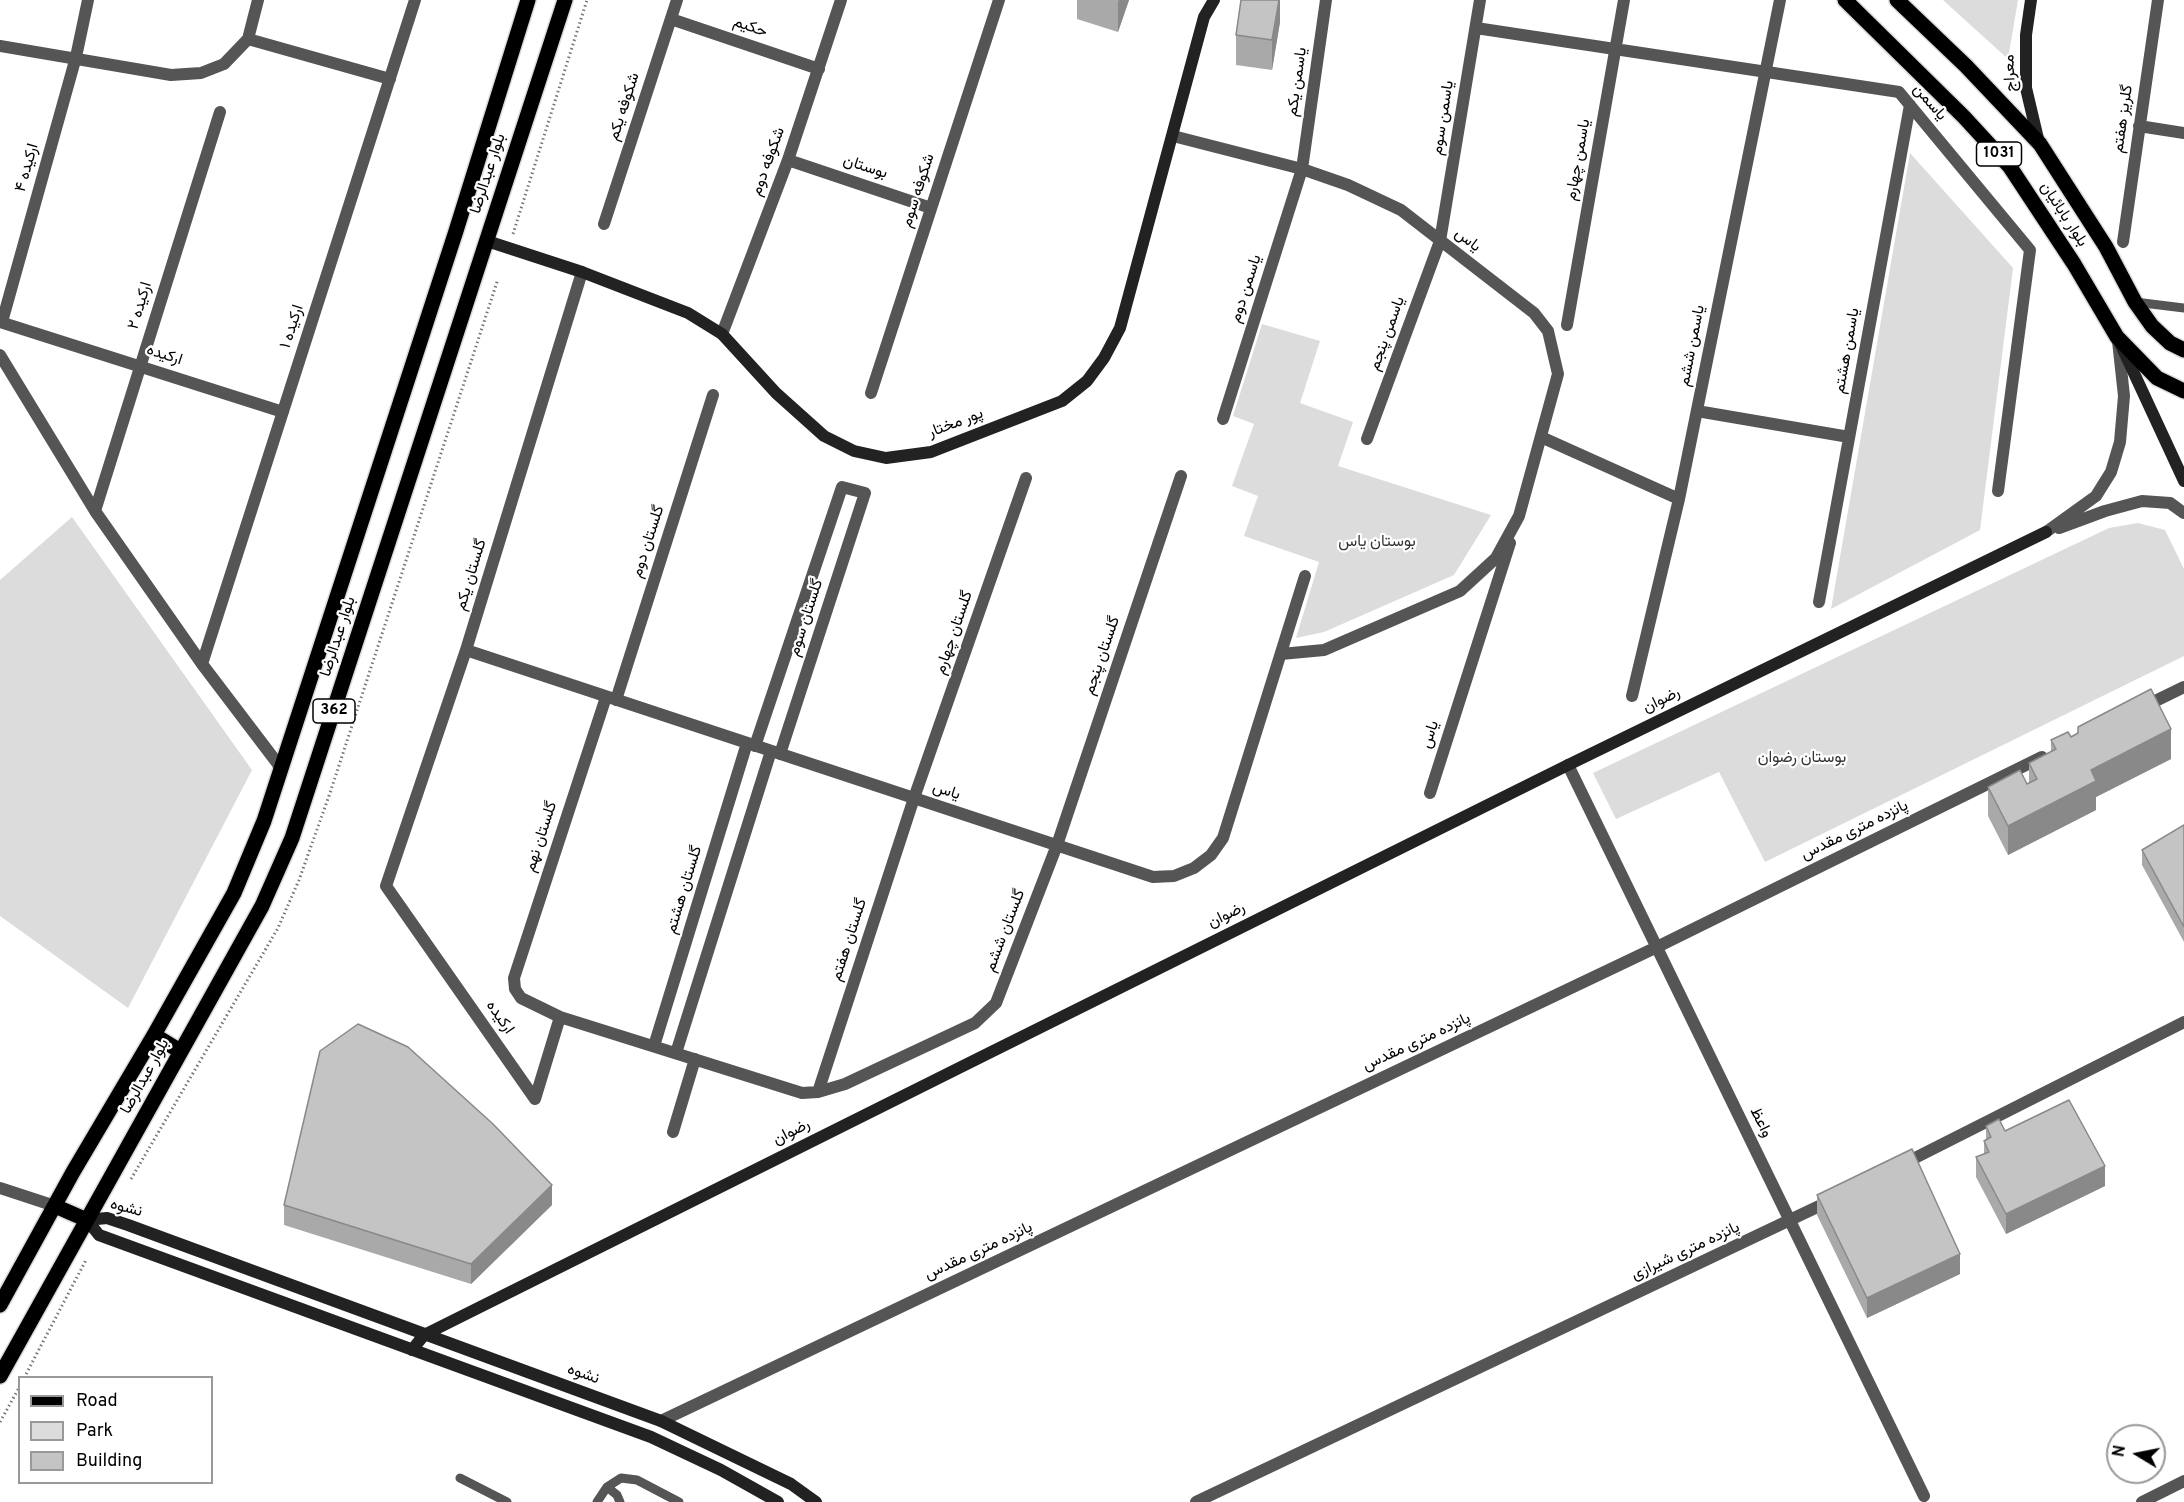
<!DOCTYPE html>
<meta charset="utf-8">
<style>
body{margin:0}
#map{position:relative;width:2184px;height:1502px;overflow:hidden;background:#fff;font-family:Overpass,sans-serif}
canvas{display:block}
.legend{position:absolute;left:18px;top:1376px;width:195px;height:108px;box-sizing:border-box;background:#fff;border:2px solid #999;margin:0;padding:8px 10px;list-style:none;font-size:18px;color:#000}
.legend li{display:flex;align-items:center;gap:12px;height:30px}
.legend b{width:30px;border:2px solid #999}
.north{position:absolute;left:2106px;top:1424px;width:60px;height:60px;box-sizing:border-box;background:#fff;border:2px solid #999;border-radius:50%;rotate:280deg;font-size:16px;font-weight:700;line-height:24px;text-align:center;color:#000}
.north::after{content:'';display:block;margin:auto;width:21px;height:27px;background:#000;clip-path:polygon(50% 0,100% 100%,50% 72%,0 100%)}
</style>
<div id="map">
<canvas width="2184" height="1502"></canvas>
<ul class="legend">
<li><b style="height:8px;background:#000"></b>Road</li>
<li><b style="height:16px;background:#dcdcdc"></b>Park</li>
<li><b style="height:16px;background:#c4c4c4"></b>Building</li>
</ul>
<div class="north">N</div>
</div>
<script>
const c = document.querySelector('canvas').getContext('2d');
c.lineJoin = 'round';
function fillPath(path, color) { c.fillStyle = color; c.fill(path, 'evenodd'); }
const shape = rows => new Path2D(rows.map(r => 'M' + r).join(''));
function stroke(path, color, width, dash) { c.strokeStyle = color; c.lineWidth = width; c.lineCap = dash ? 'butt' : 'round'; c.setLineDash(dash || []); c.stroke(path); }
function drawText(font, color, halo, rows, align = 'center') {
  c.font = font + ' Overpass,Vazirmatn,sans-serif'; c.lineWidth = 4.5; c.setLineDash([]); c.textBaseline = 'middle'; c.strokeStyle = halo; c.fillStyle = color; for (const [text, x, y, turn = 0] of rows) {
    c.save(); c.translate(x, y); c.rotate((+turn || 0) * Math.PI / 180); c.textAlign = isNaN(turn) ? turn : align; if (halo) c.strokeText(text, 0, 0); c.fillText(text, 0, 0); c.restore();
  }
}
fillPath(shape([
 [1943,0,2018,0,2008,59],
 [1910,153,2013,268,1980,530,1831,609],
 [1262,324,1320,341,1300,403,1353,422,1338,466,1491,515,1454,575,1324,632,1296,638,1319,562,1244,536,1258,496,1232,486,1254,424,1233,416],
 [72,517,252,770,128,1008,0,916,0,580],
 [2138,523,2165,530,2184,569,2184,656,1765,862,1719,772,1616,819,1593,773,2109,528]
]), '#dcdcdc');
const primary = shape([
 [1845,0,1964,117,2010,167,2074,264,2117,337,2157,378,2184,391],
 [1897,0,1966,66,2040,144,2106,247,2135,302,2152,326,2170,343,2184,350],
 [154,1035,180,1051],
 [55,1206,87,1220],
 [0,1305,73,1172,154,1035,234,893,264,821,456,231,528,0],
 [0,1376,262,906,292,838,565,0]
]);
stroke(primary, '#dbdbdb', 18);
stroke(shape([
 [513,234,587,0],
 [131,1179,278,928,299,880,330,793,498,279],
 [24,1378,86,1260],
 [0,1422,20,1386]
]), '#777', 3, [1.5, 3]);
stroke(shape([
 [2135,302,2184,308],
 [460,1478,507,1502],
 [607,1487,617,1495,620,1502],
 [597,1502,607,1487,621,1478,637,1480,679,1502]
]), '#555', 9);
stroke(shape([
 [671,19,819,69],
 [1476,28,1899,92,2030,250,1998,491],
 [248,39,390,79],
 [0,46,171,75,201,73,224,64,248,39,258,0],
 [2139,126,2184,133],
 [1173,136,1302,169,1348,185,1401,210,1534,313,1548,331,1558,374,1519,516,1496,558,1460,591,1324,650,1281,654],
 [788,160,931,208],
 [604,224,677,0],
 [2123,242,2158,0],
 [0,322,283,412],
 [2,322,76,57,88,0],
 [1567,325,1624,0],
 [722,334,788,160,841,0],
 [0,355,95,511,202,664,281,768],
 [871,393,999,0],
 [1697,411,1849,437],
 [1223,419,1302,169,1326,0],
 [1541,437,1679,499],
 [1367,439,1440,241,1480,0],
 [95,511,220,112],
 [2059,528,2105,511,2142,501,2170,503,2184,513],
 [2046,532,2096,496,2111,472,2120,442,2124,396,2118,341],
 [1819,602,1910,105],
 [466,650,1153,877,1174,876,1194,868,1211,855,1223,838,1305,576],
 [202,664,415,0],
 [1632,696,1679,499,1780,0],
 [606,697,514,978,515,989,521,998,560,1017,802,1093,818,1092,845,1084,975,1023,996,1003,1057,845,1181,476],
 [616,700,713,395],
 [2143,707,2184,687],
 [755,746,842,487,865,493,780,754],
 [1568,765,1924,1496],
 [1430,793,1510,543],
 [560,1017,535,1099,386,886,466,650,582,272],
 [654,1046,747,743],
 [676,1053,771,751],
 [818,1092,914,798,1026,478],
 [673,1132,695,1059],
 [1903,1164,2184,1022],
 [0,1188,55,1206],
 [661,1421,1657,947,2042,757],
 [1196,1502,1832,1200],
 [2142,1502,2184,1481]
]), '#555', 12);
stroke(shape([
 [2031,0,2026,35,2026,88,2039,143],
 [487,241,582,272,688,313,722,334,776,393,824,436,854,451,886,458,931,452,1062,401,1087,381,1104,358,1120,328,1204,17,1214,0],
 [2120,343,2184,481],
 [87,1220,107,1218,128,1225,661,1421,791,1484,816,1502],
 [87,1220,99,1235,651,1437,721,1470,778,1502],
 [412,1350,424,1335,971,1062,1568,765,2046,532]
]), '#222', 12);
stroke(primary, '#000', 15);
fillPath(shape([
 [1077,0,1129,0,1118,32,1077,19],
 [1280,0,1280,22,1272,70,1236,65,1236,35],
 [2078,727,2171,759,2096,797,2096,810,2008,855,1988,816,1988,787,2029,784,2029,763,2051,752,2051,740,2071,737,2078,733],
 [2184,825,2184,942,2142,865,2142,850],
 [1986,1126,2005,1131,2105,1186,2006,1234,1976,1177,1976,1157,1984,1154,1984,1141,1986,1139],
 [1817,1195,1960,1274,1867,1318,1817,1215],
 [284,1205,552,1205,471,1284,284,1225]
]), '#a9a9a9');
fillPath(shape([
 [1119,0,1129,0,1118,32,1118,2],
 [1279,0,1280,0,1280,22,1272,70,1272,40],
 [2171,729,2171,759,2096,797,2096,810,2008,855,2008,826,2091,770],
 [2105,1166,2105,1186,2006,1234,2006,1214],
 [552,1185,552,1205,471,1284,471,1264],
 [1960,1254,1960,1274,1867,1318,1867,1298]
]), '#898989');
const building = shape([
 [1241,0,1279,0,1272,40,1236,35,1241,0],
 [2151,689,2171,729,2091,770,2096,781,2008,826,1988,787,2020,770,2027,784,2037,779,2029,763,2056,749,2051,740,2068,732,2071,737,2078,733,2078,727,2151,689],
 [2184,825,2184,927,2142,850,2184,825],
 [358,1024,408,1047,493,1124,552,1185,471,1264,284,1205,320,1051,358,1024],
 [2069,1100,2105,1166,2006,1214,1976,1157,1989,1152,1984,1141,1991,1137,1986,1126,1999,1119,2005,1131,2069,1100],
 [1912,1149,1960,1254,1867,1298,1817,1195,1912,1149]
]);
fillPath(building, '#c4c4c4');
stroke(building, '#898989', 1.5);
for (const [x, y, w] of [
 [1999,154,45],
 [334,711,42]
]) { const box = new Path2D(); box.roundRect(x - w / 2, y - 12, w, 24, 4.5); c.fillStyle = '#fff'; c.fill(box); stroke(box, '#000', 1.5); }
drawText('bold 15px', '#000', null, [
 ["1031",1999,154],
 ["362",334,711]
]);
drawText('16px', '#000', '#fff', [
 ["حکیم",750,28,19],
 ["معراج",2011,73,-93],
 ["یاسمن یکم",1298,82,-82],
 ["یاسمن",1929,103,49],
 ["شکوفه یکم",625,107,-72],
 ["یاسمن سوم",1444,118,-81],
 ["گلریز هفتم",2124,119,-82],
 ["یاسمن چهارم",1579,160,-80],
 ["شکوفه دوم",769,162,-70],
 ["ارکیده ۴",28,168,-74],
 ["بوستان",865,168,18],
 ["بلوار عبدالرضا",489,174,-72],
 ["شکوفه سوم",919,191,-72],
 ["بلوار بابائیان",2063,215,57],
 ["یاس",1467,241,38],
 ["یاسمن دوم",1247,289,-72],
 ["ارکیده ۲",141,306,-73],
 ["ارکیده ۱",293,327,-72],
 ["یاسمن پنجم",1388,334,-70],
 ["یاسمن ششم",1693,346,-79],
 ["یاسمن هشتم",1848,351,-80],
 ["ارکیده",164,356,18],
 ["پور مختار",956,424,-21],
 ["گلستان دوم",649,542,-72],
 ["گلستان یکم",472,575,-73],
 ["گلستان سوم",807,618,-72],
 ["گلستان چهارم",955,633,-71],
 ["بلوار عبدالرضا",339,637,-72],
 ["گلستان پنجم",1103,656,-71],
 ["رضوان",1662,701,-26],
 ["یاس",1431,735,-72],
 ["یاس",946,792,18],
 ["پانزده متری مقدس",1855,831,-26],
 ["گلستان نهم",542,837,-72],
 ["گلستان هشتم",685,890,-73],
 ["رضوان",1227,916,-26],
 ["گلستان ششم",1006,931,-69],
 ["گلستان هفتم",850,940,-72],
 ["ارکیده",499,1018,55],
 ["پانزده متری مقدس",1417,1043,-25],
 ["بلوار عبدالرضا",146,1077,-61],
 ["واعظ",1760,1123,64],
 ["رضوان",792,1133,-27],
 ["نشوه",126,1209,15],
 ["پانزده متری مقدس",979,1252,-25],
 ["پانزده متری شیرازی",1686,1252,-25],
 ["نشوه",583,1375,20]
]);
drawText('16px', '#333', '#fff', [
 ["بوستان یاس",1377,543],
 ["بوستان رضوان",1802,759]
]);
</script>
